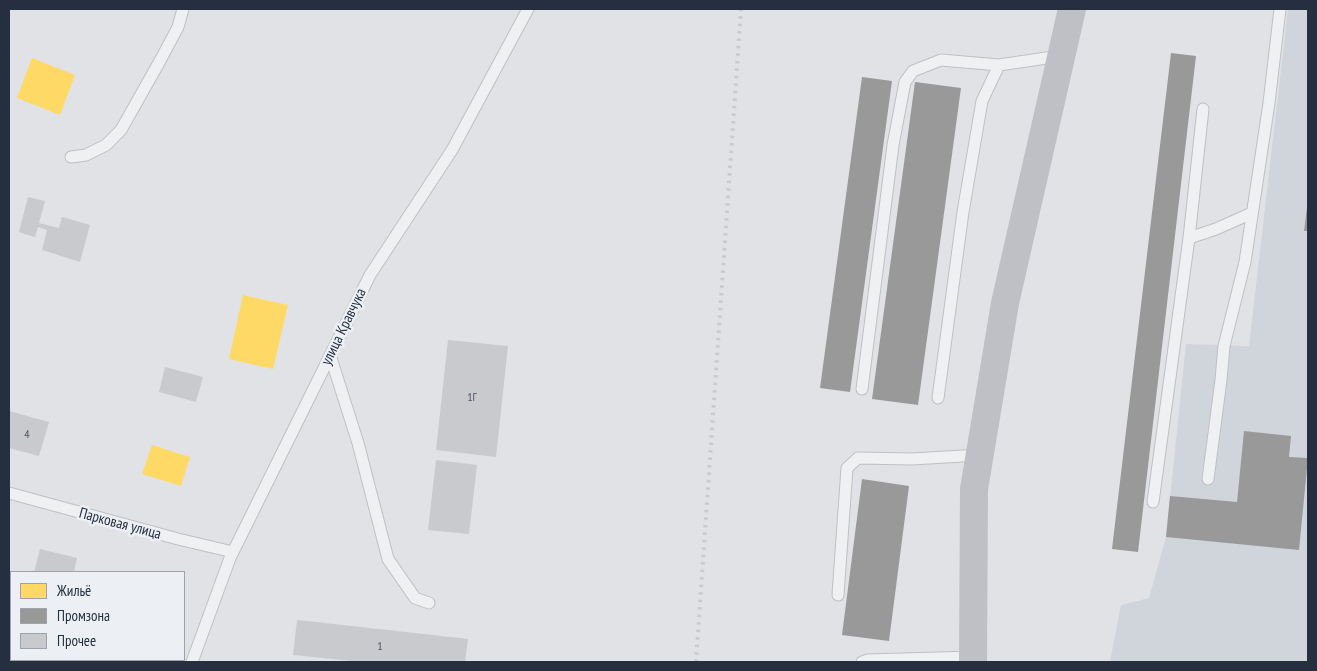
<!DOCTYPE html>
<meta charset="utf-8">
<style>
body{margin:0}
#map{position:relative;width:1317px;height:671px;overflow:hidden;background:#e0e2e5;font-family:"PT Sans Narrow",sans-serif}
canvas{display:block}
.frame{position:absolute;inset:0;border:10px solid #252f3f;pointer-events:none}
.legend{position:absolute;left:10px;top:571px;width:175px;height:90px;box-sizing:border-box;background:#ecf0f5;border:1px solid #9ca3ac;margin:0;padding:6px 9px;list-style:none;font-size:15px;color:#252f3f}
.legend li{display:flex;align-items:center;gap:10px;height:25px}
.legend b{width:25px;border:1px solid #9ca3ac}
</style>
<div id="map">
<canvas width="1317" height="671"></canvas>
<div class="frame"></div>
<ul class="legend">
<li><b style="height:14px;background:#ffd966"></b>Жильё</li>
<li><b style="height:14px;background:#999"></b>Промзона</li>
<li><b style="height:14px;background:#c8cacd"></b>Прочее</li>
</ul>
</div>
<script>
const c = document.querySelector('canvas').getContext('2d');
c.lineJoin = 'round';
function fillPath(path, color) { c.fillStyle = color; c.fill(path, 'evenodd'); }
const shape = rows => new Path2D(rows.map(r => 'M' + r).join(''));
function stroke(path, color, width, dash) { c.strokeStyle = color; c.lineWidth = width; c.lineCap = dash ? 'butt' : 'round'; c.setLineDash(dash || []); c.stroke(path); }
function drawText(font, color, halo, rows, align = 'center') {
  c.font = font + ' "PT Sans Narrow",sans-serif'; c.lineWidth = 5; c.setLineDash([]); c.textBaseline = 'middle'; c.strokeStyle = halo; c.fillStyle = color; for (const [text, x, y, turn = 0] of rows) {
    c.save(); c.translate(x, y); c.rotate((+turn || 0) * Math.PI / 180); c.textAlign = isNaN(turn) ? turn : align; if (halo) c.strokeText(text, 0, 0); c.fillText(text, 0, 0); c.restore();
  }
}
fillPath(shape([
 [1288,9,1308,9,1308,662,1110,662,1121,605,1149,598,1166,537,1186,344,1249,346]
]), '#d0d5dc');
fillPath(shape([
 [32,58,75,75,60,115,17,98],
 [243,295,288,305,273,369,229,359],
 [152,445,190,457,181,486,142,474]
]), '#ffd966');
fillPath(shape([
 [1171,53,1196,56,1138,552,1112,549],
 [862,77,892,81,850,392,820,388],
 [915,82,961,88,918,405,872,399],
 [1307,207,1308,207,1308,231,1304,231],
 [1244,431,1291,436,1289,457,1308,458,1299,550,1166,537,1170,496,1237,502],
 [862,479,909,486,889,641,842,635]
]), '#999');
fillPath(shape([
 [28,197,45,201,39,223,59,228,62,217,90,225,80,262,42,250,47,230,38,227,35,237,19,232],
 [448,340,508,346,496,457,436,450],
 [165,367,203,377,196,402,159,392],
 [9,411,49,422,39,456,9,448],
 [436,460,477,465,469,534,428,530],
 [40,549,77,558,74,572,34,572],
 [297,620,468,639,465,662,362,662,293,655]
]), '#c8cacd');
const lane = shape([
 [71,157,86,155,106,145,121,130,161,59,178,27,183,9],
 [1189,238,1216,229,1252,213],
 [330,355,358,443,388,559,415,598,429,603],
 [862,389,893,145,905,82,913,71,941,60,999,65,1060,56],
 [938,398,963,212,982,101,999,65],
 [1208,479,1221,380,1224,346,1245,262,1269,103,1280,9],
 [9,493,178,539,233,552],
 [1153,502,1189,238,1203,109],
 [838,595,847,468,858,458,912,459,979,455],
 [192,662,230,558,370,275,452,150,528,9],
 [862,662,867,660,973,657]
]);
stroke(lane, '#bec0c3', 13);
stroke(lane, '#eff0f2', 11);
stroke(shape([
 [973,662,974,489,1005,303,1072,9]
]), '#bec0c5', 28);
stroke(shape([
 [696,662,741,9]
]), '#c8cacd', 4, [2.5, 5]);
drawText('12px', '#4e5663', null, [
 ["1Г",472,398],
 ["4",27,435],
 ["1",380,647]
]);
drawText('15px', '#252f3f', '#ecf0f5', [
 ["улица Кравчука",344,327,-64],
 ["Парковая улица",120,524,15]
]);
</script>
